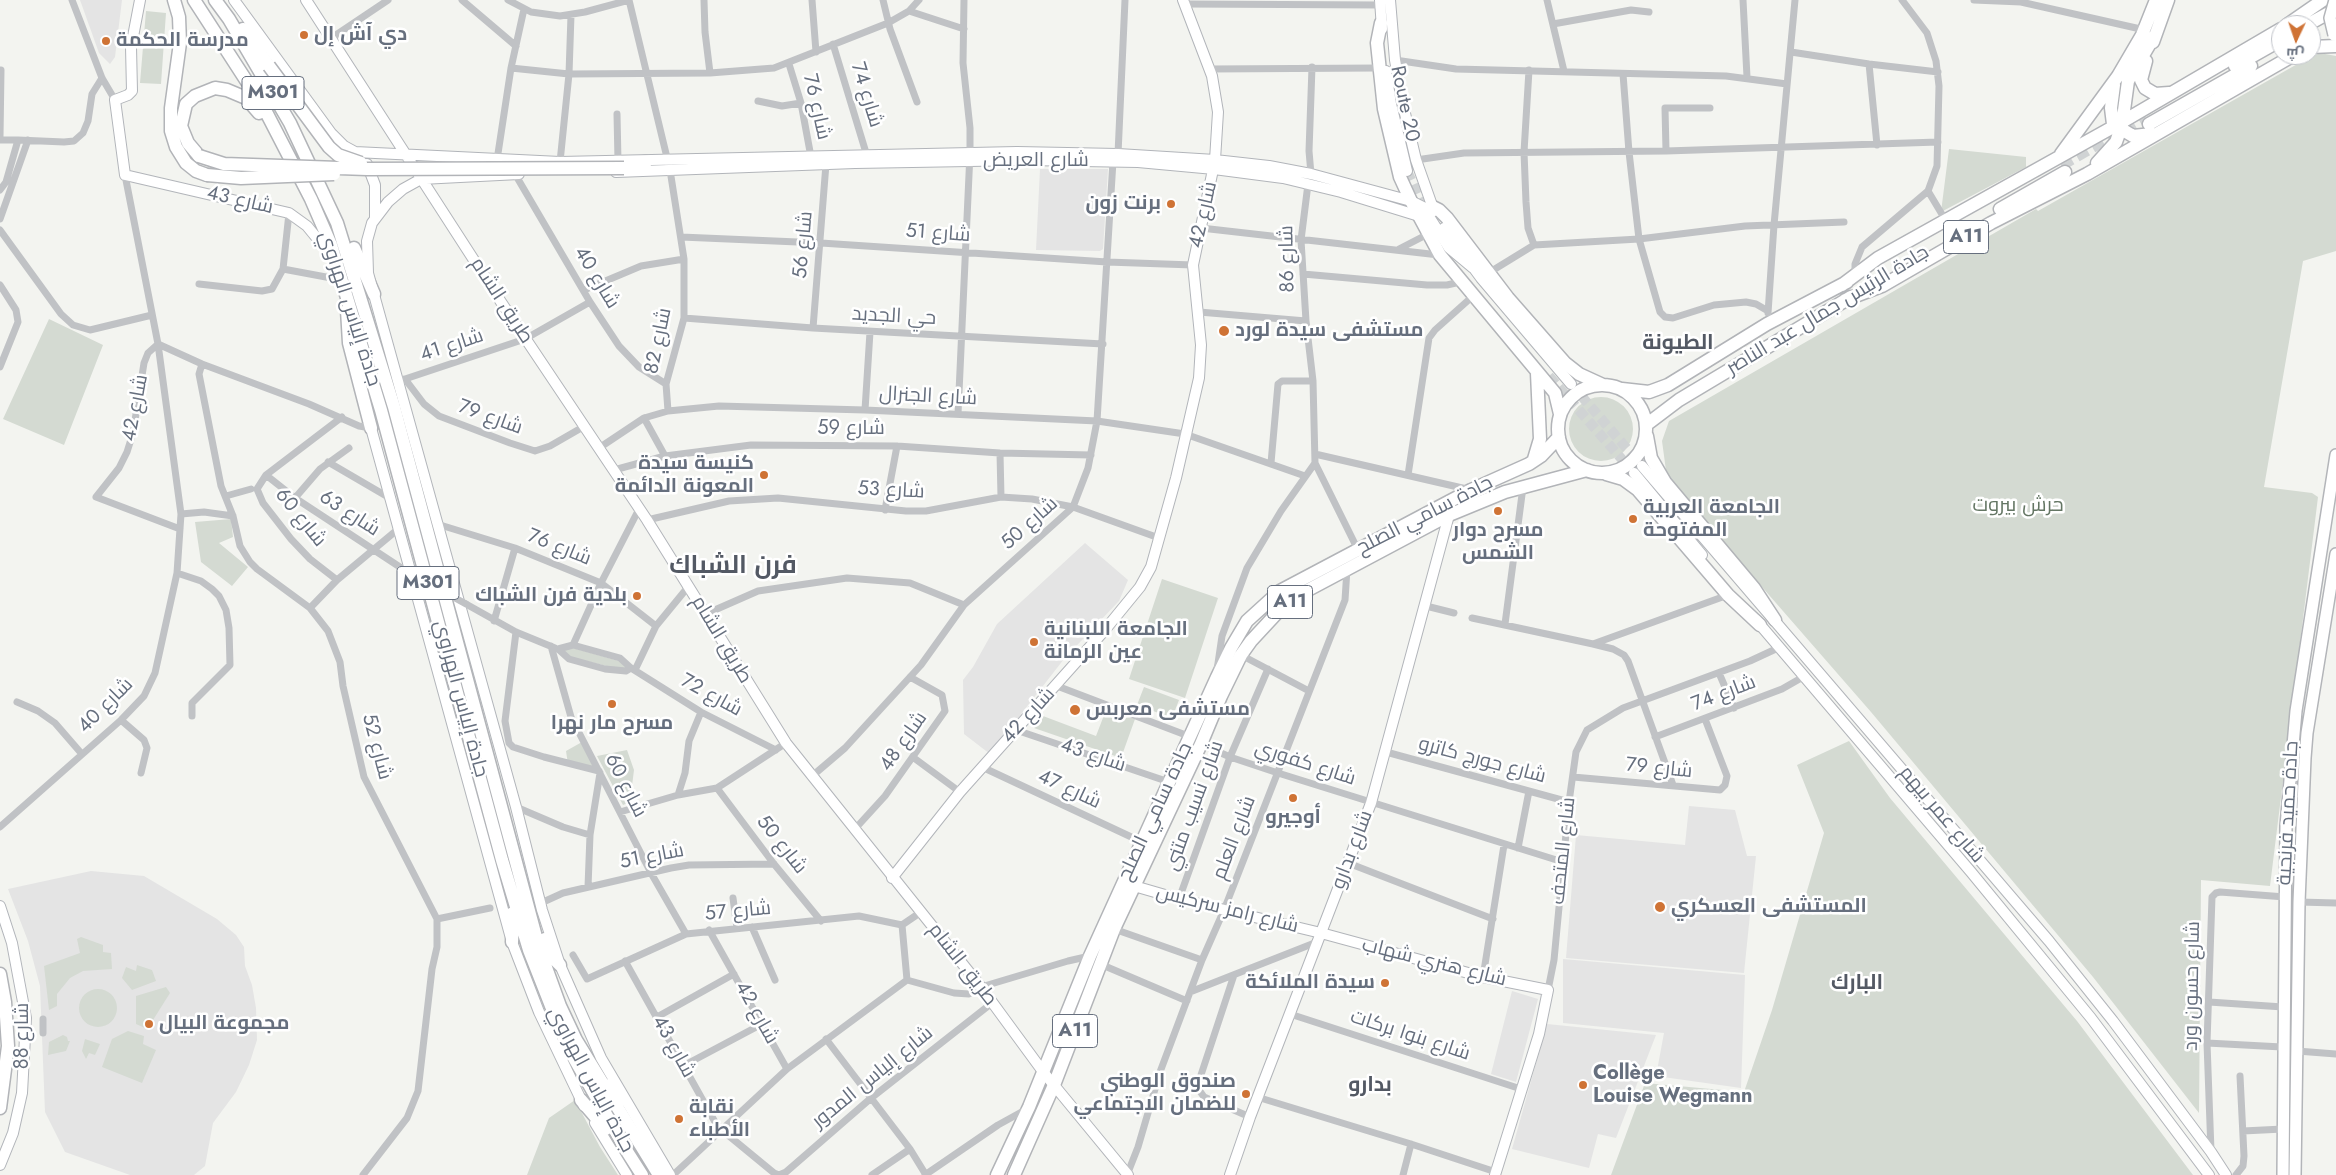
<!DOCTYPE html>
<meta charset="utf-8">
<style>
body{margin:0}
#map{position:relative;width:2336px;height:1175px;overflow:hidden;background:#f3f4f0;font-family:Jost,Cairo,sans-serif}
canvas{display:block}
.north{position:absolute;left:2271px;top:15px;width:50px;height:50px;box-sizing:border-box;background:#fff;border:1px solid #c2c5cb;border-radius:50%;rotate:183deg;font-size:14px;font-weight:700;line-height:20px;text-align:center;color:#666f7e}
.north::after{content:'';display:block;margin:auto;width:18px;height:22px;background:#cf7335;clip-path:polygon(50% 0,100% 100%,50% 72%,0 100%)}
</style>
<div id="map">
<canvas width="2336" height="1175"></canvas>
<div class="north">ش</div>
</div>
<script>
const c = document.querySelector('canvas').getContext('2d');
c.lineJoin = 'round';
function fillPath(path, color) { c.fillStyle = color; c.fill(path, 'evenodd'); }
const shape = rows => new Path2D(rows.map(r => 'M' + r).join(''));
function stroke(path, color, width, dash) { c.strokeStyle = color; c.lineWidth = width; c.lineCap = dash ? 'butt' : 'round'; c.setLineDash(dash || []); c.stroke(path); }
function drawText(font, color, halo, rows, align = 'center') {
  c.font = font + ' Jost,Cairo,sans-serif'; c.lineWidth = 5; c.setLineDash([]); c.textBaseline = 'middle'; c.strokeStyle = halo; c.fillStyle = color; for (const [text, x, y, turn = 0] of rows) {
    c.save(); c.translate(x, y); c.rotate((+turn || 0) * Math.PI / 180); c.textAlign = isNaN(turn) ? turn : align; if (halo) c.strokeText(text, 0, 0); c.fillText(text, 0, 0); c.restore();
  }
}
fillPath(shape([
 [80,0,122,0,115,57,110,64,99,53],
 [1040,169,1108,169,1103,249,1100,251,1036,250],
 [1085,543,1128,580,1119,601,1064,659,990,754,964,734,963,680,973,667,997,624],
 [1689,806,1735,810,1747,856,1756,856,1744,973,1566,958,1576,835,1685,845],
 [91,871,144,876,217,919,236,935,244,947,245,966,252,985,256,1008,257,1040,249,1065,236,1092,213,1123,205,1166,194,1175,130,1175,65,1152,45,1112,40,986,28,941,8,889],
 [1563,959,1745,975,1741,1088,1656,1076,1664,1033,1563,1023],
 [1512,991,1538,999,1516,1082,1491,1074],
 [1547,1024,1656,1035,1616,1138,1598,1134,1589,1168,1512,1149]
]), '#e4e4e4');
fillPath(shape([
 [146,11,166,13,161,84,140,83],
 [2320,53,2336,56,2336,251,2303,261,2264,487,2312,493,2318,497,2270,886,2201,880,2199,1113,2093,977,1871,712,1667,478,1662,441,1669,421,2036,209,2038,211,2308,58],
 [1949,149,2026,157,2026,167,1941,212],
 [49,319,103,345,64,445,3,419],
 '1569 429a32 32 0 1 1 64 0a32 32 0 1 1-64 0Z',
 [231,519,233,537,219,543,248,567,232,586,201,562,195,522],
 [1162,579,1218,598,1185,698,1129,679],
 [566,646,626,663,626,671,563,655],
 [1144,687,1179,700,1172,718,1137,705],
 [1106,710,1135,719,1121,758,1034,728,1043,716,1096,736],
 [1849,741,1890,798,2077,1021,2193,1175,1611,1175,1645,1083,1744,1092,1772,1010,1824,833,1797,765],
 [582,742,598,770,568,764,566,751],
 [627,750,634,770,630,802,623,805,597,756],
 [81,937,103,945,103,952,111,953,112,969,83,971,70,978,57,994,57,1006,49,1010,44,966,80,953,77,939],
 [137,965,152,970,156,981,132,990,122,978,126,967,136,971],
 [166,987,170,993,153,1020,148,1020,145,1028,136,1024,136,996],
 '79 1008a19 19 0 1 1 38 0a19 19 0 1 1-38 0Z',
 [128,1031,144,1036,143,1044,156,1050,142,1083,102,1067,112,1039],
 [63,1035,67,1037,68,1041,70,1041,66,1051,48,1055,49,1042],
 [85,1039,100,1044,95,1055,89,1053,86,1059,82,1051],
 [575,1100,600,1147,618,1175,527,1175,549,1118]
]), '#d4dad2');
stroke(shape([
 [1407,171,1425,211],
 [1549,376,1634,473],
 [1571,384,1642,466]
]), '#d0d3d4', 10, [10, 5]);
stroke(shape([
 [2061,165,2145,117]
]), '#d0d3d4', 12, [12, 6]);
const secondary = shape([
 [140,0,131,47,132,91,128,95,115,100,125,175,289,213,307,226,334,259],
 [234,0,331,133,344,146,355,152,560,162,1017,152,1118,154,1215,160,1269,166,1311,174,1411,201,1423,207,1449,248,1473,268],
 [306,0,501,302,647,520,786,743,981,987,1044,1073,1128,1175],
 [1380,0,1382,29],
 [1390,0,1395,60,1403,105,1416,160,1434,211],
 [1386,71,1391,104,1407,171],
 [367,164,375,185,375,217],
 [616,172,855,163,1026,160,1138,162,1214,169,1283,178,1341,192,1419,216],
 [519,174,421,179,403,189,388,202,372,223,367,241,368,273,516,807,542,910,560,965,601,1058,670,1175],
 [1444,228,1481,278,1571,384],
 [371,428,512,942,539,1012,584,1106],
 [1642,466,2049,941,2113,1021,2211,1152,2226,1175],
 [1634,473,1702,555],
 [1756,620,1971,872,2091,1018,2209,1175],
 [892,878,960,792,1104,631,1140,587,1151,567,1176,478,1199,378,1201,345,1193,265,1215,160,1218,112,1212,76,1183,0],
 [1134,886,1179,899,1321,933,1483,977,1548,990,1539,1034,1495,1175],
 [0,906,12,943,26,1018,22,1093,13,1133,0,1165],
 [595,1123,627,1175],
 [1230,1175,1250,1117,1371,803,1449,515]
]);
const primary = shape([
 [2283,1175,2286,826,2296,711,2336,455],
 [2295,1175,2299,902,2305,758,2307,733,2336,554]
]);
const highway = shape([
 [174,0,179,17,180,43,171,108,171,131,176,147,186,163,196,171,207,175],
 [194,0,264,108,311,199,331,245,381,410,502,860,529,950,566,1044,628,1153,642,1175],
 [215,0,229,19,290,123,337,223,394,407,539,948,560,1006,576,1040,659,1175],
 [1381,23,1377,43,1384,109,1400,177,1411,201,1440,255,1555,393,1560,414],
 [2287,25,2323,0],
 [2307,25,2336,9],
 [243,29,269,66],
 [2153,42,2168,0],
 [2311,47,2336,46],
 [2146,61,2141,80,2145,88,2155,94,2169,93],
 [2235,66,2281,40],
 [2114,85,2111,108,2113,124,2133,136,2152,134],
 [2149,124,2251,66],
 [2061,154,2118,76,2142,35,2156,0],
 [199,156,188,143,181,126,186,104,195,96,215,88,227,90,246,98,259,113],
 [2097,163,2116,142,2122,125,2128,81,2155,35],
 [621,165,646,162],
 [1431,206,1439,210,1447,218,1508,298,1565,363,1579,374,1603,385],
 [2000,209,2065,172],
 [354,248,374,294],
 [1842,285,1878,258,2122,122,2281,29],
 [1845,300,1882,286,1991,223,2087,174,2294,55],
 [347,310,349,343,371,428],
 '1558 429a44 44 0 1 1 88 0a44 44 0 1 1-88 0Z',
 [1622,389,1649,392,1668,385,1767,324,1847,282],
 [1646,425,1679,400,1851,297],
 [1647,436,1651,458,1665,482,1754,588,1775,620],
 [1534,459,1540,439,1537,373],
 [1606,474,1623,479,1638,490,1728,595,1760,625],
 [511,914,513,924,512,942],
 [545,939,551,956,560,965],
 [0,974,5,1002,8,1046,0,1108],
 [613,1082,614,1090,620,1101],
 [581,1100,606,1129],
 [997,1175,1029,1107,1090,956,1217,677,1231,648,1247,621,1280,591,1471,490,1529,464,1541,456,1559,437],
 [1014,1175,1054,1085,1114,929,1201,744,1221,696,1241,655,1251,641,1277,613,1308,590,1449,515,1505,492,1587,470]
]);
stroke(secondary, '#b2b5ba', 12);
stroke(primary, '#b3b5b9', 14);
stroke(highway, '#b2b4b8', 15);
stroke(shape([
 [72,0,102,78,115,100],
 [462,0,516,46],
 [508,0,531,12,560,16,585,12,629,0],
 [629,0,670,170,684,259,684,318,666,384,668,411],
 [704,0,705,32,710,73],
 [812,0,816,52],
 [883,0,890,29,917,102],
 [1547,0,1564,71],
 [1743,0,1747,77],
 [1974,0,2021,2,2145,30],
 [1185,4,1380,5],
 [909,11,964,29],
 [1553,24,1631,10,1649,12],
 [330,39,388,0],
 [833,44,867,156],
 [1791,52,1869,64,1938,72],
 [1395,60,1456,69,1726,76,1787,84],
 [789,64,801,103,811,157],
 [1869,64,1877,145],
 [511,68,569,74,710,73,774,68,888,23,909,11,919,0],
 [1210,69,1378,68],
 [1529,70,1524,152,1526,202,1528,228,1534,245],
 [1623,74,1629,152,1639,239,1660,312,1665,317,1673,318,1714,305,1746,302,1756,304,1768,311],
 [758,101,782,106,801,103],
 [617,114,618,161],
 [0,137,1,70],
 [0,140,18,140],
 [1666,151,1665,108,1710,108],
 [1118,154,1125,0],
 [497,160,511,68,524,9],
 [1416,160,1464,153,1666,151,1938,142],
 [560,162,569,74,571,15],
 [515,174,590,302,619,346,639,367,666,384],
 [1311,174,1309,151,1312,67],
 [0,190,6,182,18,140,64,142,74,141,83,133,88,121,92,94,102,78],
 [1928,191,1946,221],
 [0,219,28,140],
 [1201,228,1439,255],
 [0,230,61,314,73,325,90,330,152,315],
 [681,237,821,243,1107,262,1193,265],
 [1399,249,1428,234],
 [283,269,342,280],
 [1490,272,1534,245,1639,239,1745,226,1844,222],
 [1303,274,1427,285,1447,285,1460,282],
 [1855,274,1855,264,1862,247,1928,191,1937,166,1939,86,1936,61,1927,33,1902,0],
 [199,284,262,291,272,289,283,269,289,213],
 [0,285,16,310,18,322,0,367],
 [584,290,641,266,684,259],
 [1199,312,1306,321],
 [1768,313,1774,225,1795,0],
 [684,318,813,328,1103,344],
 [813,328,826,164],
 [202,364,199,374,221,486,233,516,240,546,250,562,257,569,310,608,328,631,340,662,343,686,364,777,437,919,437,947,432,969,418,1091,407,1118,363,1175],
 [405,379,525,339,590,302],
 [397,381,405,379,424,404,439,416,510,443,535,451,550,446,583,427],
 [865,410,870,332],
 [958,414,970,153,970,128,963,63,964,0],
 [644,418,665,456],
 [599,448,644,418,668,411,719,406,865,410,1097,421,1185,434,1305,476],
 [1000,453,1001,497],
 [1315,454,1471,490],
 [328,462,388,497],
 [1271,463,1278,384,1282,381,1313,381],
 [1315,463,1358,550],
 [614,470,665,456,751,445,897,446,1000,453,1091,455],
 [266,475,295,498,412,575],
 [1408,475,1429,338,1435,330,1473,296],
 [226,496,251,489],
 [295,498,320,469,349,448],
 [885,510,897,446],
 [181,514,204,512,233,516],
 [647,520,729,501,778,498,906,511,926,511,1001,497,1032,499,1073,507,1159,538],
 [437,524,515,548,601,583,656,626],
 [180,529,96,497,119,468,127,452,133,433,144,363,148,353,158,344,202,364,309,404,359,426,371,428],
 [177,573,201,581,212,589,219,596,226,610,229,628,230,665,192,703,192,716],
 [337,580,310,559,291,539,263,503,257,489,266,475,342,417],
 [466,604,516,632,555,648],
 [1426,606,1454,613],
 [310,608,337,580,397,530],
 [709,616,717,609,758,591,847,578,910,583,964,605],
 [1472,618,1593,644,1613,649,1624,655,1628,661,1673,785],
 [494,621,515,548],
 [1505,624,1523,487],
 [516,632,505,721,509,743,513,747,544,757,599,771],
 [1593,644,1728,595],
 [573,645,601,583,639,509],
 [551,646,571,717,651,873,686,934],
 [1241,655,1309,691],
 [631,668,626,671,605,669,569,659,558,649,573,645,620,658,631,668,701,712,776,750],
 [635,670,656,626,688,587],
 [1217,670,1222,636,1247,568,1281,511,1315,463,1313,381,1306,321,1301,240,1308,184],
 [1719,673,1734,708],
 [1057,686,1191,737],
 [17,702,38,711,55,723,81,753],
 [121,720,144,740,147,748,141,773],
 [1016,730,1169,782],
 [1655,737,1782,689,1803,677],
 [1201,744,1230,757,1278,773,1563,862],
 [1386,752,1569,802],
 [914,758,960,792],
 [982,767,1142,842],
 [811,777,845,748,921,665,964,605,1073,507,1088,468,1097,421,1113,161],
 [1573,777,1720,790,1725,785,1727,776,1705,719],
 [717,788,774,864,821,921],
 [678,795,685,773,689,741,701,712],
 [516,807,563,827,590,835],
 [620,812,678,795,717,788,786,743],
 [0,827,121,720,144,696,155,673,177,573,181,514,158,344,125,175],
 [854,830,885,796,945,711,942,695,910,677],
 [1518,848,1529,791],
 [1348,863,1493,919],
 [588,887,590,835,600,773],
 [733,898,737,928],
 [1179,899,1230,757,1268,669],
 [2299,902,2336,903],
 [541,903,563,893,671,868,689,865,774,864],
 [437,919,490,908],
 [902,925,907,980],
 [902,925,921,912],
 [752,927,775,980],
 [1114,929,1202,960],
 [709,930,787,1069],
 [573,955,587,979,686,934,859,916,902,925],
 [625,961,715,1122,723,1131,774,1173,779,1175,786,1172,870,1099,992,1003],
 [1100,964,1187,1001],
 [1234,975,1197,1087,1204,1097,1250,1117],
 [1483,977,1504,845],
 [1548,990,1554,960,1569,802,1576,752,1587,730,1623,708,1750,661,1778,648],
 [1190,992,1317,942],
 [2209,1002,2283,1007],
 [1290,1014,1521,1089],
 [657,1017,734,974],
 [43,1019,43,1033],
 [826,1039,910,1149,926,1175],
 [2207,1043,2282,1047],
 [2297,1051,2336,1054],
 [683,1066,762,1024],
 [1257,1097,1411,1144,1496,1172],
 [2243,1131,2283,1129],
 [2211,1151,2207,1043,2212,897,2216,893,2220,892,2285,897],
 [673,1175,787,1069,907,980,954,993,969,994,981,987,1068,961,1090,956],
 [872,1175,910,1149],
 [925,1175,998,1125,1027,1109],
 [1127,1175,1138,1147,1160,1072,1202,960,1224,910,1345,600,1347,569],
 [1403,1175,1411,1144],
 [2236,1175,2243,1166,2244,1156,2240,1076]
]), '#c0c2c5', 7);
stroke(secondary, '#fff', 10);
stroke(primary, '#fff', 11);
stroke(highway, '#fff', 12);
const primaryBridge = shape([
 [2334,35,2330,18,2335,0]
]);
const highwayBridge = shape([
 [269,66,329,147,338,155,361,163],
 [199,156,224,164,367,169,624,168],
 [207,175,241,178,334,174]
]);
stroke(primaryBridge, '#b3b5b9', 14, []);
stroke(highwayBridge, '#b2b4b8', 15, []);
stroke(shape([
 [417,577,466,604]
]), '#c0c2c5', 7);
stroke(primaryBridge, '#fff', 11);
stroke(highwayBridge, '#fff', 12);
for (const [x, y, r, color] of [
 [304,35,5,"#cf7335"],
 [106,41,5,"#cf7335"],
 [1171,204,5,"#cf7335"],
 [1224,331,6,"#cf7335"],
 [764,475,5,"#cf7335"],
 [1498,511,5,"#cf7335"],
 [1633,519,5,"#cf7335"],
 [637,596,5,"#cf7335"],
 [1034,642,5,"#cf7335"],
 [612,704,5,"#cf7335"],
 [1075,710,6,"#cf7335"],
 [1293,798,5,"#cf7335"],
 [1660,907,6,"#cf7335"],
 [1385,983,5,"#cf7335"],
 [149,1024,5,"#cf7335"],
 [1583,1085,5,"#cf7335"],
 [1246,1094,5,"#cf7335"],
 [679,1119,5,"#cf7335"]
]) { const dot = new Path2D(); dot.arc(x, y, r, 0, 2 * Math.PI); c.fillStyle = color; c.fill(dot); stroke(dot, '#fff', 2); }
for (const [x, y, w] of [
 [273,93,62],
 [1966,237,45],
 [428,583,62],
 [1290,602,45],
 [1075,1031,45]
]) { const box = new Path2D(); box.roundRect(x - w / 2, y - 16.5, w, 33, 4); c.fillStyle = '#fff'; c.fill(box); stroke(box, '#666f7e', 1); }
drawText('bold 19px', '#666f7e', null, [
 ["M301",273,93],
 ["A11",1966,237],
 ["M301",428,583],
 ["A11",1290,602],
 ["A11",1075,1031]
]);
drawText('bold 20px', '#666f7e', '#fff', [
 ["دي آش إل",314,35],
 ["مدرسة الحكمة",116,41],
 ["برنت زون",1161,204,"right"],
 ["مستشفى سيدة لورد",1235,331],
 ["كنيسة سيدة",754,464,"right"],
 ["المعونة الدائمة",754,487,"right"],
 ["الجامعة العربية",1643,508],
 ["المفتوحة",1643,531],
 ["مسرح دوار",1498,531,"center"],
 ["الشمس",1498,554,"center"],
 ["بلدية فرن الشباك",627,596,"right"],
 ["الجامعة اللبنانية",1044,630],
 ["عين الرمانة",1044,653],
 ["مستشفى معربس",1086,710],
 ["مسرح مار نهرا",612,724,"center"],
 ["أوجيرو",1293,818,"center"],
 ["المستشفى العسكري",1671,907],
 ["سيدة الملائكة",1375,983,"right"],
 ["مجموعة البيال",159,1024],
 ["Collège",1593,1074],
 ["Louise Wegmann",1593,1097],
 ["صندوق الوطني",1236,1082,"right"],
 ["للضمان الاجتماعي",1236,1105,"right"],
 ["نقابة",689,1108],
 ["الأطباء",689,1131]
], 'left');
drawText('20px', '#666f7e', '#fff', [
 ["شارع 74",866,95,73],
 ["Route 20",1404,104,78],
 ["شارع 76",816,107,77],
 ["شارع العريض",1036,161],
 ["شارع 43",240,201,13],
 ["شارع 42",1204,215,-77],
 ["شارع 51",938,234,4],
 ["شارع 56",804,245,-85],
 ["شارع 86",1288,259,-91],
 ["شارع 40",596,278,59],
 ["طريق الشام",501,301,57],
 ["جادة إلياس الهراوي",349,309,72],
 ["جادة الرئيس جمال عبد الناصر",1828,311,-31],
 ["حي الجديد",894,317,3],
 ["شارع 82",659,341,-78],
 ["شارع 41",452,346,-18],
 ["شارع الجنرال",928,397,3],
 ["شارع 42",136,408,-79],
 ["شارع 79",490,418,20],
 ["شارع 59",851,429],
 ["شارع 53",891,491,3],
 ["شارع 63",349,514,33],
 ["جادة سامي الصلح",1425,516,-27],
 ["شارع 60",300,518,51],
 ["شارع 50",1030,524,-42],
 ["شارع 76",559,548,22],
 ["طريق الشام",721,640,59],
 ["شارع 74",1724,694,-21],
 ["شارع 72",711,696,29],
 ["جادة إلياس الهراوي",460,699,75],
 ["شارع 40",106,706,-45],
 ["شارع 42",1029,716,-47],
 ["شارع 48",904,742,-55],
 ["شارع 52",376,747,75],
 ["شارع 43",1093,756,19],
 ["شارع جورج كاترو",1482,761,15],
 ["شارع كفوري",1305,764,18],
 ["شارع 79",1659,769,6],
 ["شارع 60",625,786,63],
 ["شارع 47",1069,790,25],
 ["شارع نسيب متني",1195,806,-70],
 ["جادة سامي الصلح",1156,812,-65],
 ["جادة حميد فرنجية",2289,813,-87],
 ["شارع عمر بيهم",1941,815,50],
 ["شارع العلم",1235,838,-69],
 ["شارع 50",781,845,52],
 ["شارع بدارو",1353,850,-69],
 ["شارع المتحف",1564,851,-84],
 ["شارع 51",652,857,-11],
 ["شارع رامز سركيس",1227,910,14],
 ["شارع 57",738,912,-5],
 ["شارع هنري شهاب",1434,963,14],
 ["طريق الشام",962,965,52],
 ["شارع حسون ورد",2193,986,-89],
 ["شارع 42",756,1013,61],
 ["شارع 88",23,1036,-90],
 ["شارع بنوا بركات",1410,1036,18],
 ["شارع 43",673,1047,61],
 ["شارع إلياس المدور",873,1078,-39],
 ["جادة إلياس الهراوي",590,1080,62]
]);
drawText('20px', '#647664', '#fff', [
 ["حرش بيروت",2018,506]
]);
drawText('bold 21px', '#535964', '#fff', [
 ["الطيونة",1678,344],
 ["البارك",1857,984],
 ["بدارو",1370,1086]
]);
drawText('bold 25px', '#535964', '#fff', [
 ["فرن الشباك",733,567]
]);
</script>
